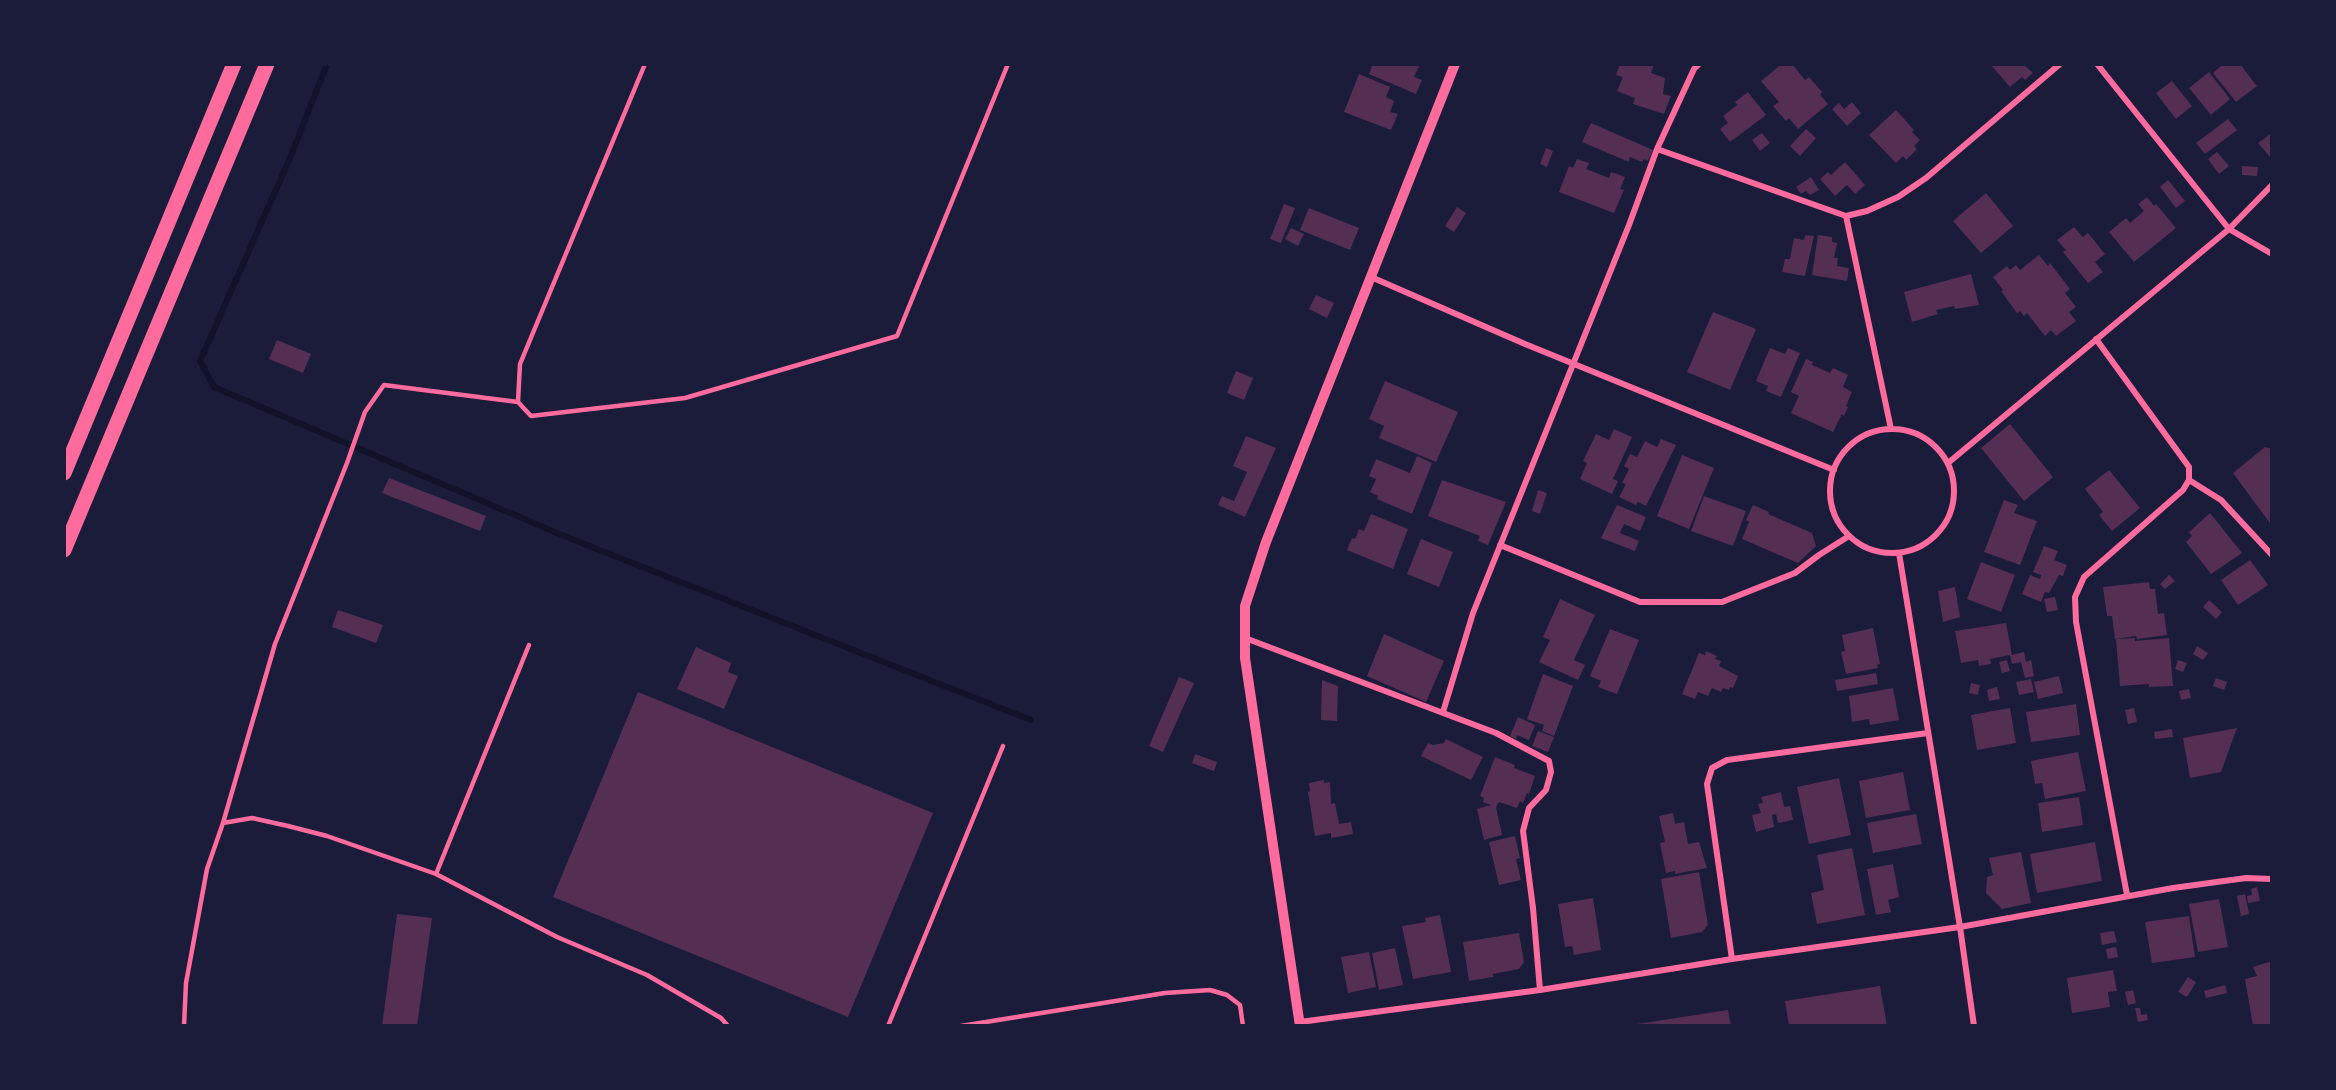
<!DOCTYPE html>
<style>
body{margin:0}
#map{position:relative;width:2336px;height:1090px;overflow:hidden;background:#1b1b3a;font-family:"Sofia Sans Condensed",sans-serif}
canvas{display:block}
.frame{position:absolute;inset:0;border:66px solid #1b1b3a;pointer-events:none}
</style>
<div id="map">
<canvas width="2336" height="1090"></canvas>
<div class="frame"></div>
</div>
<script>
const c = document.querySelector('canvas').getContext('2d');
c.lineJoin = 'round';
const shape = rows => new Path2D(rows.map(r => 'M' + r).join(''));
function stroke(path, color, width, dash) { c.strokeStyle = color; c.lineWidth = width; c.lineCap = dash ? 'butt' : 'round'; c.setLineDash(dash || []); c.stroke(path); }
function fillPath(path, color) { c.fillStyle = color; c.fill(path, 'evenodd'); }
stroke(shape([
 [327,64,290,158,200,361,214,387,569,538,1031,720]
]), '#12122b', 6);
fillPath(shape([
 [1373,64,1420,64,1414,77,1422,80,1416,94,1369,74],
 [1620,64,1654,64,1651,73,1665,78,1663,94,1671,96,1664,114,1633,104,1635,98,1617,91,1623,77,1616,75],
 [1782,64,1792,64,1805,80,1809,77,1822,92,1820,95,1828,104,1798,129,1789,118,1786,121,1773,106,1779,102,1761,81],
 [1990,64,2027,64,2025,66,2033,73,2025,80,2022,77,2010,87],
 [2223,64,2240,64,2257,86,2236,102,2213,73],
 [2209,72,2230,99,2211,115,2189,88],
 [1359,74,1390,87,1386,97,1394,101,1390,112,1398,114,1391,130,1344,112],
 [2172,81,2192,106,2176,119,2156,93],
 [1748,92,1766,115,1730,142,1720,129,1728,123,1723,116,1737,105,1735,102],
 [1852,102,1861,113,1847,126,1832,109,1839,103,1844,109],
 [1896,110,1914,130,1912,132,1920,140,1914,146,1917,149,1906,160,1903,156,1896,163,1869,135],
 [2228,119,2237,130,2205,154,2196,143],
 [1591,123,1653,150,1648,161,1644,159,1642,162,1630,157,1629,162,1582,142],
 [1806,129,1816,138,1800,156,1790,146],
 [1762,133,1770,143,1760,151,1752,140],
 [2272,133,2272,159,2258,143],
 [1546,148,1553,151,1547,167,1540,164],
 [2217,152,2229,166,2219,174,2208,159],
 [1577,159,1589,163,1586,169,1609,178,1611,172,1625,177,1620,189,1624,190,1614,213,1559,192,1569,166,1573,168],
 [1845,162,1865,185,1855,194,1847,185,1835,196,1820,179,1828,172,1831,175],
 [2242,166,2258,167,2257,176,2242,175],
 [1811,177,1819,190,1810,195,1806,191,1801,194,1796,187],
 [2168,180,2185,201,2176,208,2160,187],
 [1986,193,2013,226,1981,253,1953,221],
 [2147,197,2154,206,2156,204,2176,228,2134,262,2109,232,2126,218,2130,223,2144,211,2138,204],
 [1284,204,1295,208,1281,243,1270,239],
 [1457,207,1466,213,1454,232,1445,226],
 [1309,208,1359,228,1350,250,1300,230],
 [2074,227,2083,237,2088,233,2105,254,2095,262,2103,272,2088,283,2063,252,2066,250,2057,240],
 [1291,228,1304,234,1298,246,1285,239],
 [1805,235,1814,236,1805,276,1782,272,1785,259,1790,259,1794,238,1804,240],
 [1818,235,1832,237,1832,242,1837,243,1834,258,1838,258,1837,266,1849,268,1847,281,1812,275],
 [2039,255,2048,266,2050,263,2070,289,2065,293,2076,307,2069,312,2076,321,2056,336,2051,330,2045,336,2027,313,2024,316,2020,311,2017,313,2001,291,2003,290,1993,277,2007,266,2010,270,2016,265,2020,270],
 [1971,274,1979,305,1955,309,1954,306,1936,310,1938,314,1912,322,1904,292],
 [1316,295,1334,303,1327,318,1309,309],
 [1713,312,1756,329,1730,390,1687,372],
 [277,340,311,354,303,373,269,359],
 [1770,348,1785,354,1788,348,1800,353,1781,397,1766,391,1768,386,1756,381],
 [1806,359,1813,362,1812,365,1830,373,1833,368,1848,375,1843,387,1852,392,1846,406,1848,407,1844,416,1842,414,1833,432,1791,413,1799,396,1791,392],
 [1236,371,1253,378,1244,400,1227,393],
 [1385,381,1458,412,1436,462,1379,438,1384,426,1369,419],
 [2010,424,2053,477,2024,501,1981,448],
 [1614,429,1632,437,1613,479,1618,481,1612,494,1580,479,1587,463,1583,461,1596,434,1609,440],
 [1246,436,1276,448,1245,517,1218,505,1222,496,1234,501,1247,472,1233,466],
 [1661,439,1676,445,1646,506,1638,502,1636,505,1619,497,1626,484,1622,483,1629,469,1624,466,1630,454,1637,457,1645,441,1657,447],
 [2265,447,2272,449,2272,526,2233,473],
 [1682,455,1714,468,1689,529,1657,516],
 [1417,456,1432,463,1412,514,1377,499,1378,496,1370,492,1376,479,1369,476,1376,459,1410,473],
 [2109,470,2140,508,2112,531,2099,515,2103,512,2085,489],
 [389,478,486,516,480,531,382,493],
 [1442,480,1506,502,1488,545,1478,541,1480,536,1428,516],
 [1538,490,1547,493,1540,514,1532,511],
 [1704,496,1746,511,1733,546,1691,531],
 [2004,500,2018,505,2014,513,2037,521,2020,565,1984,552],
 [1617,505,1646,517,1640,531,1624,524,1620,533,1639,541,1635,551,1601,538],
 [1753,505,1769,512,1768,514,1812,533,1816,546,1798,563,1742,539,1749,522,1746,520],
 [2210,513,2242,553,2211,574,2186,542,2192,536,2189,532],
 [1371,514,1408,529,1393,569,1347,550,1352,538,1355,539,1359,529,1364,531],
 [1421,539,1453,552,1439,587,1407,574],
 [2044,546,2058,551,2054,560,2067,565,2063,576,2059,575,2049,593,2045,592,2041,602,2022,594,2030,575,2040,579,2041,575,2033,572],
 [2250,560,2268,585,2238,605,2221,580],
 [1981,562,2015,575,2001,612,1967,599],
 [2169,575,2175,581,2165,589,2160,584],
 [2149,582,2150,589,2155,589,2158,614,2164,613,2167,635,2137,639,2136,636,2115,639,2112,616,2107,616,2103,587],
 [1955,587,1960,617,1943,622,1938,591],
 [2055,597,2058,610,2047,612,2044,599],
 [1560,599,1595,615,1574,660,1585,665,1578,680,1539,662,1550,640,1543,637],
 [2209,600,2222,612,2216,619,2203,607],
 [338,610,383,625,376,643,332,627],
 [2006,623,2012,655,2024,652,2026,662,2031,660,2034,676,2025,678,2021,662,2012,664,2010,655,1990,659,1991,664,1979,666,1978,660,1961,663,1955,631],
 [1873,628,1880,664,1877,665,1878,668,1846,674,1841,652,1845,651,1842,635],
 [1610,629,1639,640,1617,694,1598,687,1601,681,1590,676],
 [1384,634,1444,661,1426,702,1367,676],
 [2135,638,2135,641,2169,638,2173,686,2149,687,2149,684,2120,686,2116,639],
 [2197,646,2208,653,2203,660,2193,654],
 [696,647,731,663,728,672,738,676,724,709,677,689],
 [1706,651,1717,656,1715,659,1721,661,1719,666,1738,676,1733,688,1730,687,1729,690,1723,688,1721,692,1712,688,1708,696,1698,692,1695,699,1682,694,1699,653,1705,655],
 [2007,660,2010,671,2002,673,1999,662],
 [2178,660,2187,663,2183,672,2175,669],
 [1876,673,1878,684,1837,691,1835,680],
 [1543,674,1573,686,1554,736,1542,731,1544,725,1527,719],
 [2059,676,2063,693,2038,699,2034,682],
 [1179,677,1194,683,1163,752,1149,746],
 [2216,678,2227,682,2224,690,2213,686],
 [2031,679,2034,692,2019,695,2016,682],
 [1322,680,1338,686,1337,721,1321,720],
 [1971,683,1980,685,1978,695,1969,693],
 [1997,687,2000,699,1989,701,1987,690],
 [1893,688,1899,720,1870,725,1869,719,1852,722,1849,696],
 [2189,689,2191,698,2181,700,2179,691],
 [638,692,933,813,848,1017,553,897],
 [2076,704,2080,735,2031,742,2026,712],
 [2010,708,2016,743,1977,750,1971,715],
 [2134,708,2137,722,2128,724,2125,710],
 [1518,717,1535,725,1529,740,1517,735,1516,739,1510,736],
 [2237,728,2221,772,2190,778,2183,738],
 [2172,729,2173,737,2155,739,2154,732],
 [1538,731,1554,737,1548,752,1532,746],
 [1446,739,1483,757,1471,780,1421,756,1428,743,1433,745,1444,743],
 [2078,752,2086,791,2045,799,2042,783,2035,784,2031,761],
 [1195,754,1217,762,1214,771,1192,763],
 [1495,757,1515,765,1514,768,1535,776,1529,794,1527,793,1523,803,1520,801,1517,808,1499,802,1496,807,1502,835,1484,840,1477,809,1491,805,1483,802,1484,798,1480,796],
 [1903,772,1910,810,1866,818,1859,781],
 [1839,778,1851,835,1809,844,1797,787],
 [1324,780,1324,783,1330,782,1331,804,1335,803,1339,824,1351,822,1353,834,1331,838,1331,833,1315,836,1308,792,1310,791,1309,783],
 [1781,792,1784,807,1790,806,1793,820,1778,823,1776,814,1772,815,1774,827,1756,832,1752,815,1761,813,1758,804,1763,803,1761,797],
 [2079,797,2083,825,2042,832,2038,803],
 [1673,813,1675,824,1684,822,1688,844,1699,842,1707,868,1675,874,1675,871,1666,873,1660,843,1665,842,1659,816],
 [1916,814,1922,844,1873,853,1867,823],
 [1515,836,1520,858,1516,859,1521,880,1499,885,1489,842],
 [2095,842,2102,881,2037,893,2030,854],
 [1852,848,1865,915,1817,924,1811,893,1824,890,1817,855],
 [2021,852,2031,903,2002,909,1986,893,1987,877,1993,875,1989,858],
 [1893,864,1899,897,1888,900,1891,912,1876,915,1867,869],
 [1699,872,1708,925,1702,932,1671,938,1661,879],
 [2257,887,2260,901,2248,903,2247,896,2252,895,2251,889],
 [2245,894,2249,914,2241,916,2237,896],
 [1593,898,1601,950,1574,955,1572,946,1565,947,1558,904],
 [2219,899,2228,947,2198,952,2189,904],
 [397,914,432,918,417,1026,382,1026],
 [1440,915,1451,972,1413,979,1402,926,1426,922,1425,918],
 [2189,916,2195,957,2152,963,2145,922],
 [2114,931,2117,942,2102,945,2100,933],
 [1519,933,1524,962,1519,969,1493,974,1493,977,1469,981,1463,942],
 [2116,947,2118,957,2108,959,2106,949],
 [1395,948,1403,985,1379,990,1372,953],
 [1369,952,1376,987,1348,993,1341,957],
 [2272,961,2272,1026,2253,1026,2245,979,2257,976,2253,967],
 [2113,970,2117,991,2108,992,2110,1007,2072,1013,2067,978],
 [2188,977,2196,982,2187,997,2178,992],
 [2225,985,2227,993,2206,998,2204,991],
 [1880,986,1887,1026,1789,1026,1785,1001],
 [2133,990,2136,1003,2128,1005,2125,992],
 [2135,1008,2140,1008,2141,1015,2147,1014,2148,1020,2138,1022],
 [1728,1010,1731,1026,1637,1026,1637,1024]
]), '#542f53');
stroke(shape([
 [518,402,520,364,645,64],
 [223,823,275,644,347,463,365,412,384,385,518,402,531,416,685,398,897,336,1008,64],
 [436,874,557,937,647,975,721,1018,728,1026],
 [184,1026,186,983,207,869,223,823,252,818,288,826,327,836,436,874,529,645],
 [888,1026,1003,746],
 [961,1026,1165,993,1210,990,1227,995,1240,1005,1243,1026]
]), '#ff6b9d', 4.5);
stroke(shape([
 [2097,64,2229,229,2272,254],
 [1657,149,1846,216,1891,429],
 [1846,216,1867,211,1898,197,1926,178,2060,64],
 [1371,277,1525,344,1834,470],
 [2096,339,2189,467,2189,480,2183,490,2084,577,2075,597,2076,622,2127,895],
 '1830 491a62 62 0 1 1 124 0a62 62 0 1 1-124 0Z',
 [1948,463,2229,229,2272,185],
 [2189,480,2221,500,2272,555],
 [1500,545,1640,602,1722,602,1795,573,1819,555,1849,536],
 [1899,553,1960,927,1974,1026],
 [1245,638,1496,733,1549,761,1551,772,1546,790,1529,808,1523,831,1533,908,1540,990],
 [1443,712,1473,613,1629,225,1657,149,1694,69,1699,64],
 [1732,959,1707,784,1712,768,1727,760,1928,733],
 [1300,1022,1540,990,1732,959,1960,927,2173,888,2246,878,2272,879]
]), '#ff6b9d', 6);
stroke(shape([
 [1300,1026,1245,658,1245,606,1266,542,1455,64]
]), '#ff6b9d', 10);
stroke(shape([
 [64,473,234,64],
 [64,550,267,64]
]), '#ff6b9d', 15);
</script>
